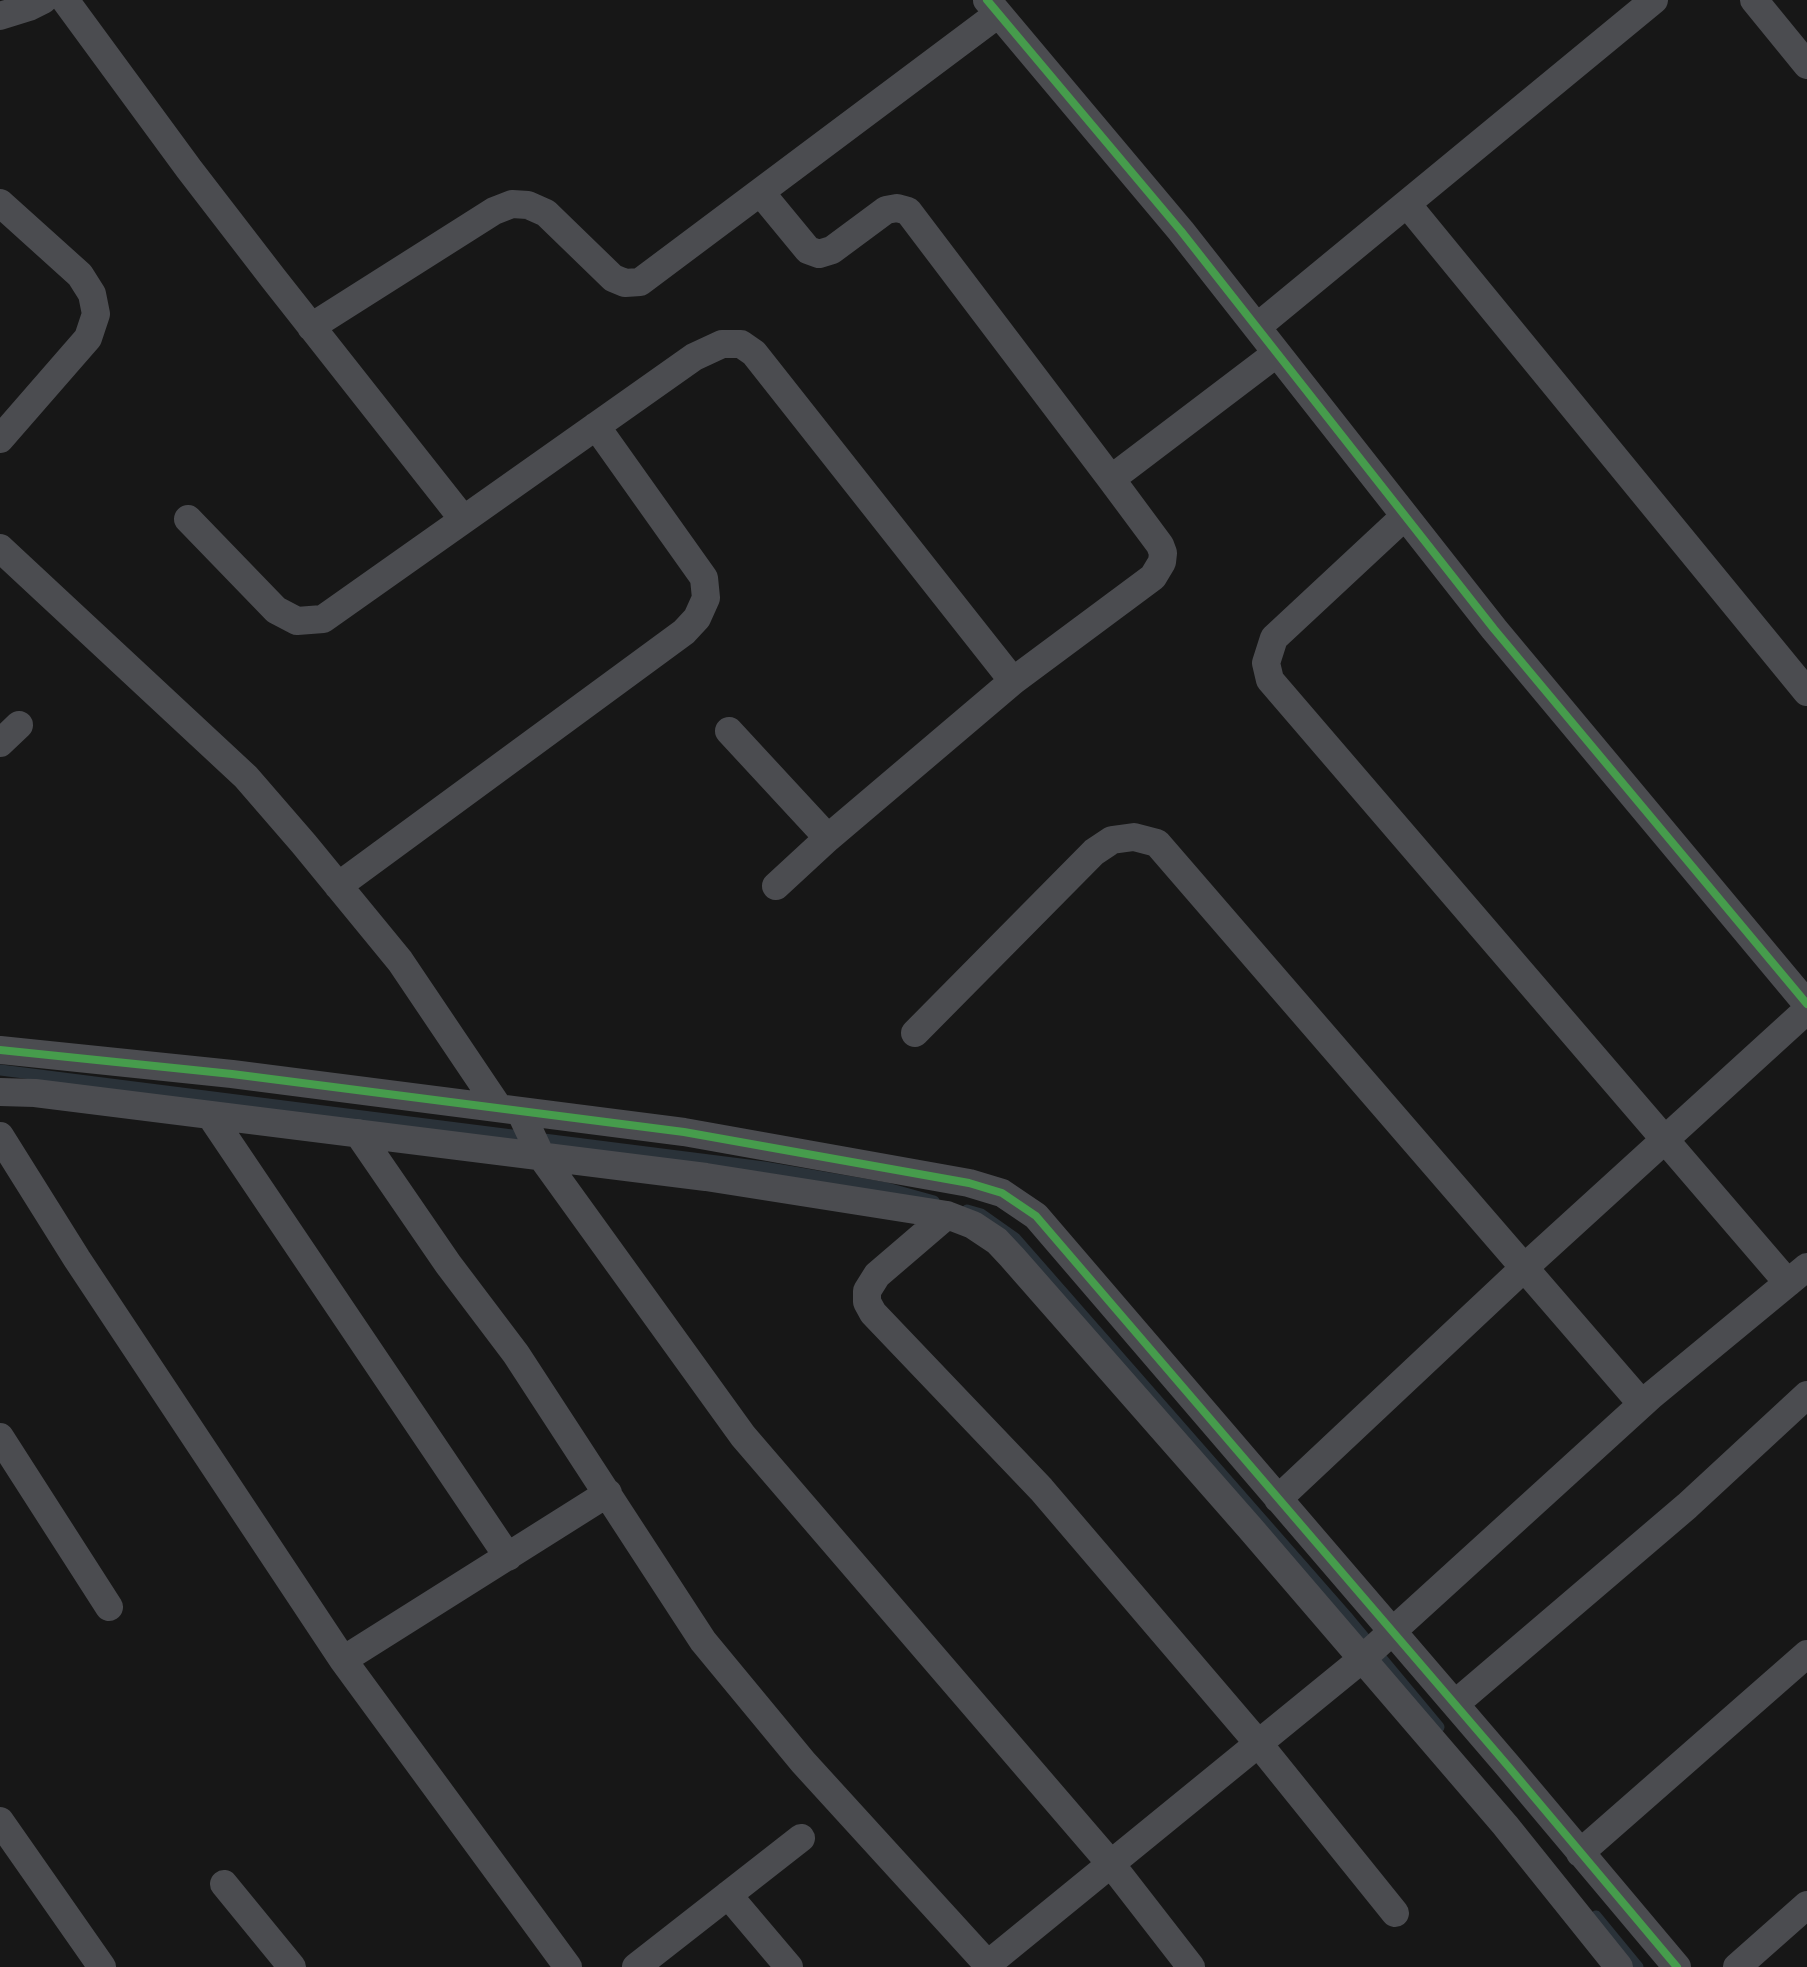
<!DOCTYPE html>
<style>
body{margin:0}
canvas{display:block;background:#171717}
</style>
<canvas width="1807" height="1967"></canvas>
<script>
const c = document.querySelector('canvas').getContext('2d');
c.lineJoin = 'round';
const shape = rows => new Path2D(rows.map(r => 'M' + r).join(''));
function stroke(path, color, width, dash) { c.strokeStyle = color; c.lineWidth = width; c.lineCap = dash ? 'butt' : 'round'; c.setLineDash(dash || []); c.stroke(path); }
stroke(shape([
 [0,1070,764,1167,887,1188,934,1201],
 [967,1210,981,1214,1015,1238,1349,1619,1439,1727],
 [1596,1916,1638,1967]
]), '#2a3239', 11);
stroke(shape([
 [65,0,189,169,273,278,463,519],
 [987,0,1181,231,1494,629,1807,1004],
 [1754,0,1807,65],
 [0,16,29,7,43,0],
 [761,193,808,250,819,254,832,250,886,210,897,208,908,211,1111,479,1160,545,1163,553,1162,562,1153,577,1013,681,828,838,776,886],
 [0,203,80,275,92,294,96,314,88,338,0,439],
 [1407,204,1807,692],
 [311,327,494,211,512,204,528,205,546,213,613,278,625,283,640,282,998,14],
 [1257,327,1654,0],
 [1111,479,1277,353],
 [1405,516,1274,638,1266,663,1270,680,1788,1283],
 [188,519,276,610,297,621,323,619,694,357,722,344,741,344,754,353,1013,681],
 [0,548,246,777,304,844,400,961,499,1108],
 [729,731,828,838],
 [0,743,19,725],
 [338,886,684,632,697,618,706,598,704,578,596,426],
 [915,1033,1094,852,1112,840,1134,837,1157,843,1642,1404],
 [0,1050,232,1074,684,1132,969,1183,1002,1193,1036,1216,1508,1766,1677,1967],
 [0,1092,35,1093,706,1177,947,1215,973,1225,997,1241,1012,1257,1250,1528,1505,1825,1619,1967],
 [520,1111,541,1156,743,1436,1111,1864,1191,1967],
 [210,1115,508,1557],
 [358,1133,448,1264,516,1354,703,1641,803,1762,990,1967],
 [0,1136,77,1259,343,1660,568,1967],
 [947,1215,877,1275,867,1291,867,1302,873,1313,1041,1489,1258,1743,1395,1913],
 [0,1437,109,1607],
 [1278,1499,1524,1268,1807,1010],
 [343,1660,608,1493],
 [1455,1704,1687,1506,1807,1395],
 [0,1821,102,1967],
 [1580,1853,1807,1654],
 [224,1884,292,1967],
 [728,1895,789,1967],
 [988,1964,1362,1659,1652,1395,1807,1267],
 [636,1967,801,1838],
 [1737,1967,1807,1905]
]), '#4b4c50', 28);
stroke(shape([
 [987,0,1181,231,1494,629,1807,1004],
 [0,1050,232,1074,684,1132,969,1183,1002,1193,1036,1216,1508,1766,1677,1967]
]), '#469c4c', 8);
</script>
